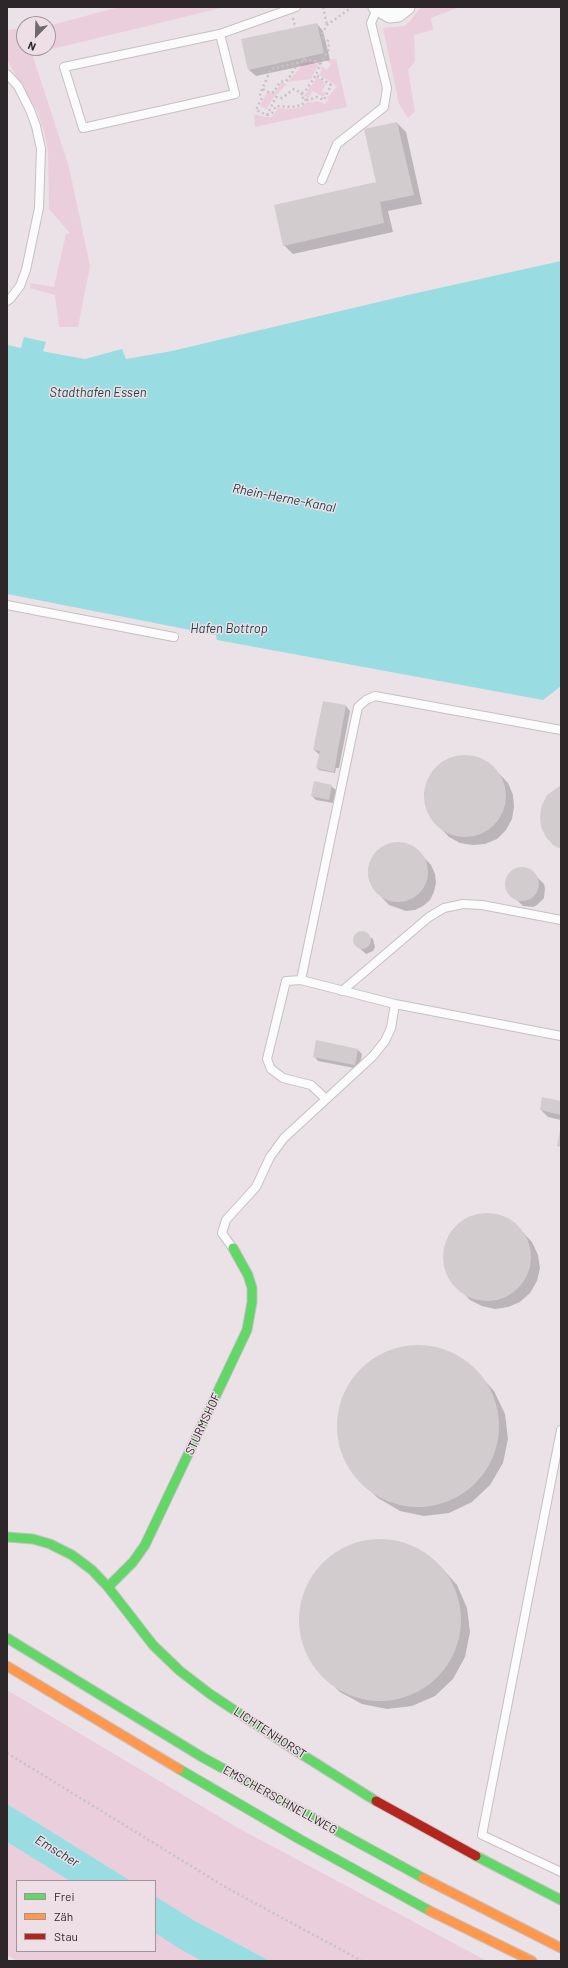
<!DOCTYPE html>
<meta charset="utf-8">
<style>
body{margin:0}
#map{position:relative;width:568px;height:1968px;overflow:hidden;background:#eae2e6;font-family:Barlow,sans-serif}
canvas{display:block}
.frame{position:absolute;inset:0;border:8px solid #2d272a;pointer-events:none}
.legend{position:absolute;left:16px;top:1880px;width:140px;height:72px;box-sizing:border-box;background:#eedfe6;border:1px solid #a1959b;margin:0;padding:5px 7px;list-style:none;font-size:12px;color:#2d272a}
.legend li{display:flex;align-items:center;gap:8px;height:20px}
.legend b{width:20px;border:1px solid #a1959b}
.north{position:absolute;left:16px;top:16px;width:40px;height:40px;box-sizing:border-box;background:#eedfe6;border:1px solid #a1959b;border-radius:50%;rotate:203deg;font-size:11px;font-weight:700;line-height:16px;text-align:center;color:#2d272a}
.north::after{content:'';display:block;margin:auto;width:14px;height:18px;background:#6f686c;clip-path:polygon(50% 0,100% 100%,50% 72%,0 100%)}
</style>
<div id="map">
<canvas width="568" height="1968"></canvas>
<div class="frame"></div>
<ul class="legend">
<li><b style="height:5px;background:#63d668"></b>Frei</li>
<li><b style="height:5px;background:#ff974d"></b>Zäh</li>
<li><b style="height:5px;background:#b3261e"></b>Stau</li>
</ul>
<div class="north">N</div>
</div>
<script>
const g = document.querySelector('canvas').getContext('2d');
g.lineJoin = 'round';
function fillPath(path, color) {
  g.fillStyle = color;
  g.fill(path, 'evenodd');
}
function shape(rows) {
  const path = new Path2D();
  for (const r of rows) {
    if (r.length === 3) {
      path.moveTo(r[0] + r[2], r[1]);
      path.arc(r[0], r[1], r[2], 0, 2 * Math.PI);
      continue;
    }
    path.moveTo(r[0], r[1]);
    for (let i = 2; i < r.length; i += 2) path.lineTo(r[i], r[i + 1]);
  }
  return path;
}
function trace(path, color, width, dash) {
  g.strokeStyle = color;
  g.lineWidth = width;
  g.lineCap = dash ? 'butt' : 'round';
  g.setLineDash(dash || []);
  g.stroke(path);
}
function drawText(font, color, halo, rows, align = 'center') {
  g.font = font + ' Barlow,sans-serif';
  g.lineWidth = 3;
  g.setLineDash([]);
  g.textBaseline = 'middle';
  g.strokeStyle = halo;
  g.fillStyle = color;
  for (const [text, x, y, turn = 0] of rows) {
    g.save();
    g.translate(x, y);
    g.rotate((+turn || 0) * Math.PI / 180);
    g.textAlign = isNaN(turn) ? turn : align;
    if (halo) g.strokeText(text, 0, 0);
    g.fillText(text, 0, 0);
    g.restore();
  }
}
fillPath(shape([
 [119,7,225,7,32,54,69,167,90,266,78,327,59,327,55,295,30,288,31,283,54,287,66,234,70,233,49,209,48,152,45,135,38,113,7,60,7,30,24,28,24,48,48,48,48,26],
 [421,7,457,7,457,8,431,18,433,30,414,35,415,62,408,70,415,111,408,118,399,104,383,28,405,26,410,21],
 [336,59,347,107,255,127,254,114,264,117,272,117,278,108,292,109,302,107,307,102,311,103,317,101,325,104,329,99,327,98,337,86,319,75,322,70,320,68,321,66,327,70,331,64,326,60],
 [312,61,318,65,311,79,287,82,302,66,300,64],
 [317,77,326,84,322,91,326,93,323,97,313,91,308,98,304,96],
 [281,82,287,84,273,98,267,109,260,106,267,92,270,93,277,91],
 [7,1690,240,1829,487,1961,270,1961,195,1921,155,1896,155,1881,131,1881,7,1804],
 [7,1842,70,1881,17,1881,17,1951,155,1951,155,1933,202,1961,18,1961,7,1955]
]), '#ebcedc');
fillPath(shape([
 [561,261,561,686,543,700,217,640,216,635,7,594,7,345,21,348,24,337,46,342,43,351,46,352,85,359,122,349,126,359,172,351,408,295],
 [7,1804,131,1881,70,1881,7,1842],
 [155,1896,195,1921,270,1961,202,1961,180,1949,155,1933]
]), '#99dce2');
fillPath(shape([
 [317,24,323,31,330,60,256,76,249,70],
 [397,123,406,132,422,204,388,211,393,232,293,254,284,245,377,183],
 [346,706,350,711,339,768,336,768,335,773,319,770,317,768,320,755,314,750],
 [466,756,478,758,490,764,508,783,513,795,514,807,512,819,506,830,497,839,485,844,473,845,460,843,449,837,431,818,426,807,424,794,427,782,433,771,442,762,454,757],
 [331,786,336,790,333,803,316,800,312,796],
 [399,843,416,849,431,865,435,874,436,883,434,892,430,900,423,906,415,910,406,911,389,905,373,888,369,880,368,871,370,862,375,854,381,848,390,844],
 [519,868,529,869,544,884,545,888,544,898,537,905,533,907,523,906,508,891,506,882,508,877,515,870],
 [363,932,373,939,375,947,373,951,366,954,355,944,354,939,358,933],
 [317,1041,358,1050,362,1054,359,1069,318,1061,314,1056],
 [561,1102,561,1120,548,1117,541,1110],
 [489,1214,502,1216,514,1223,532,1242,538,1255,540,1268,537,1281,530,1293,520,1302,508,1307,495,1309,482,1306,470,1300,451,1280,446,1268,444,1255,447,1242,453,1230,463,1221,475,1215],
 [421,1346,446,1351,468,1363,477,1372,494,1391,505,1414,508,1439,503,1463,490,1485,472,1502,449,1513,424,1516,400,1511,378,1498,368,1489,351,1470,340,1447,338,1422,342,1398,355,1376,373,1359,396,1349],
 [383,1540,408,1545,430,1557,440,1566,457,1585,467,1608,470,1632,465,1657,453,1679,435,1696,412,1706,387,1709,362,1704,340,1692,331,1683,314,1664,303,1641,300,1616,305,1592,317,1570,336,1553,359,1542]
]), '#0003');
fillPath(shape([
 [317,23,324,53,248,70,241,39],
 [397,122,414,195,380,202,384,223,283,246,274,205,376,182,364,129],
 [323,701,346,705,334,772,316,768,320,751,313,750],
 [465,796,41],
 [314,781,332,785,329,800,311,796],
 [561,785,561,849,553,845,546,837,541,827,540,816,542,805,547,795],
 [398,872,30],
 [522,884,17],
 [362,940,9],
 [316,1040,358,1049,355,1065,313,1057],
 [542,1097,561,1101,561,1115,540,1110],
 [560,1130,561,1130,561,1147,557,1146],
 [487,1257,44],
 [418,1426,81],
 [380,1620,81]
]), '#d2cccf');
const lane = shape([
 [220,34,235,94,83,128,64,67,220,34,296,7],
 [7,74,18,86,30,110,36,126,41,149,39,208,26,270,20,286,10,299,7,301],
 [322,180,337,144,384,107,387,88,371,23,377,9],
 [7,605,174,637],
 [561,730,375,696,366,700,358,707,301,980,395,1004,561,1036],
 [301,980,286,981,267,1059,271,1069,283,1078,311,1085,326,1099],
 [342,991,429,917,444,908,463,904,482,905,561,920],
 [232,1247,222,1233,226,1220,256,1187,270,1157,284,1138,373,1056,385,1041,391,1028,395,1004],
 [561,1430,482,1835,561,1872]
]);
const street = shape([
 [376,7,390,15,398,14,407,7]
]);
const fast = shape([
 [7,1537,33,1539,50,1544,72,1555,92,1570,108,1587,153,1645,180,1671,210,1694,290,1747,376,1801],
 [108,1587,133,1562,145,1545,247,1330,252,1302,252,1288,248,1275,233,1248],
 [7,1638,202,1757,423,1878],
 [179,1769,301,1840,430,1911],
 [476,1856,561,1900]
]);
const slow = shape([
 [7,1666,179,1769],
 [423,1878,561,1948],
 [430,1911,532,1961]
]);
const jam = shape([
 [376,1801,476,1856]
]);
trace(lane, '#c6c0c3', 10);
trace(street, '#c6c0c3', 17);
trace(fast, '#c6c0c3', 11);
trace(slow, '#c6c0c3', 11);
trace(jam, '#c6c0c3', 11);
trace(shape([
 [323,7,327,25],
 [293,18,295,27],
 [304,58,305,61,271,69,260,94,262,98,256,110,267,115,276,97,282,98,294,89,302,93,306,90,316,75,320,64,313,60,305,61],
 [320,64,329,49,328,41,323,37,322,34,327,25,352,7],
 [263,89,270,93,274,92,280,82,286,81,291,75,298,62],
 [302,93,301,97,308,100,317,97,324,100,331,85,316,75],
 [267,115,272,113,276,106,292,107,302,105,306,99],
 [7,1753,227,1888,362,1961]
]), '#c6c3c4', 2.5, [2, 3]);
trace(lane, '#fcfbfb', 8);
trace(street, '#fcfbfb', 15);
trace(fast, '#63d668', 9);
trace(slow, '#ff974d', 9);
trace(jam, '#b3261e', 9);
drawText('12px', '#2d272a', '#eedfe6', [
 ["STURMSHOF",203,1424,-65],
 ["LICHTENHORST",270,1733,33],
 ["EMSCHERSCHNELLWEG",280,1800,29]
]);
drawText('italic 13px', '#18464a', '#eedfe6', [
 ["Stadthafen Essen",98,393],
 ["Rhein-Herne-Kanal",284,498,11],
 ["Hafen Bottrop",229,629],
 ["Emscher",57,1851,31]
]);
</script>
